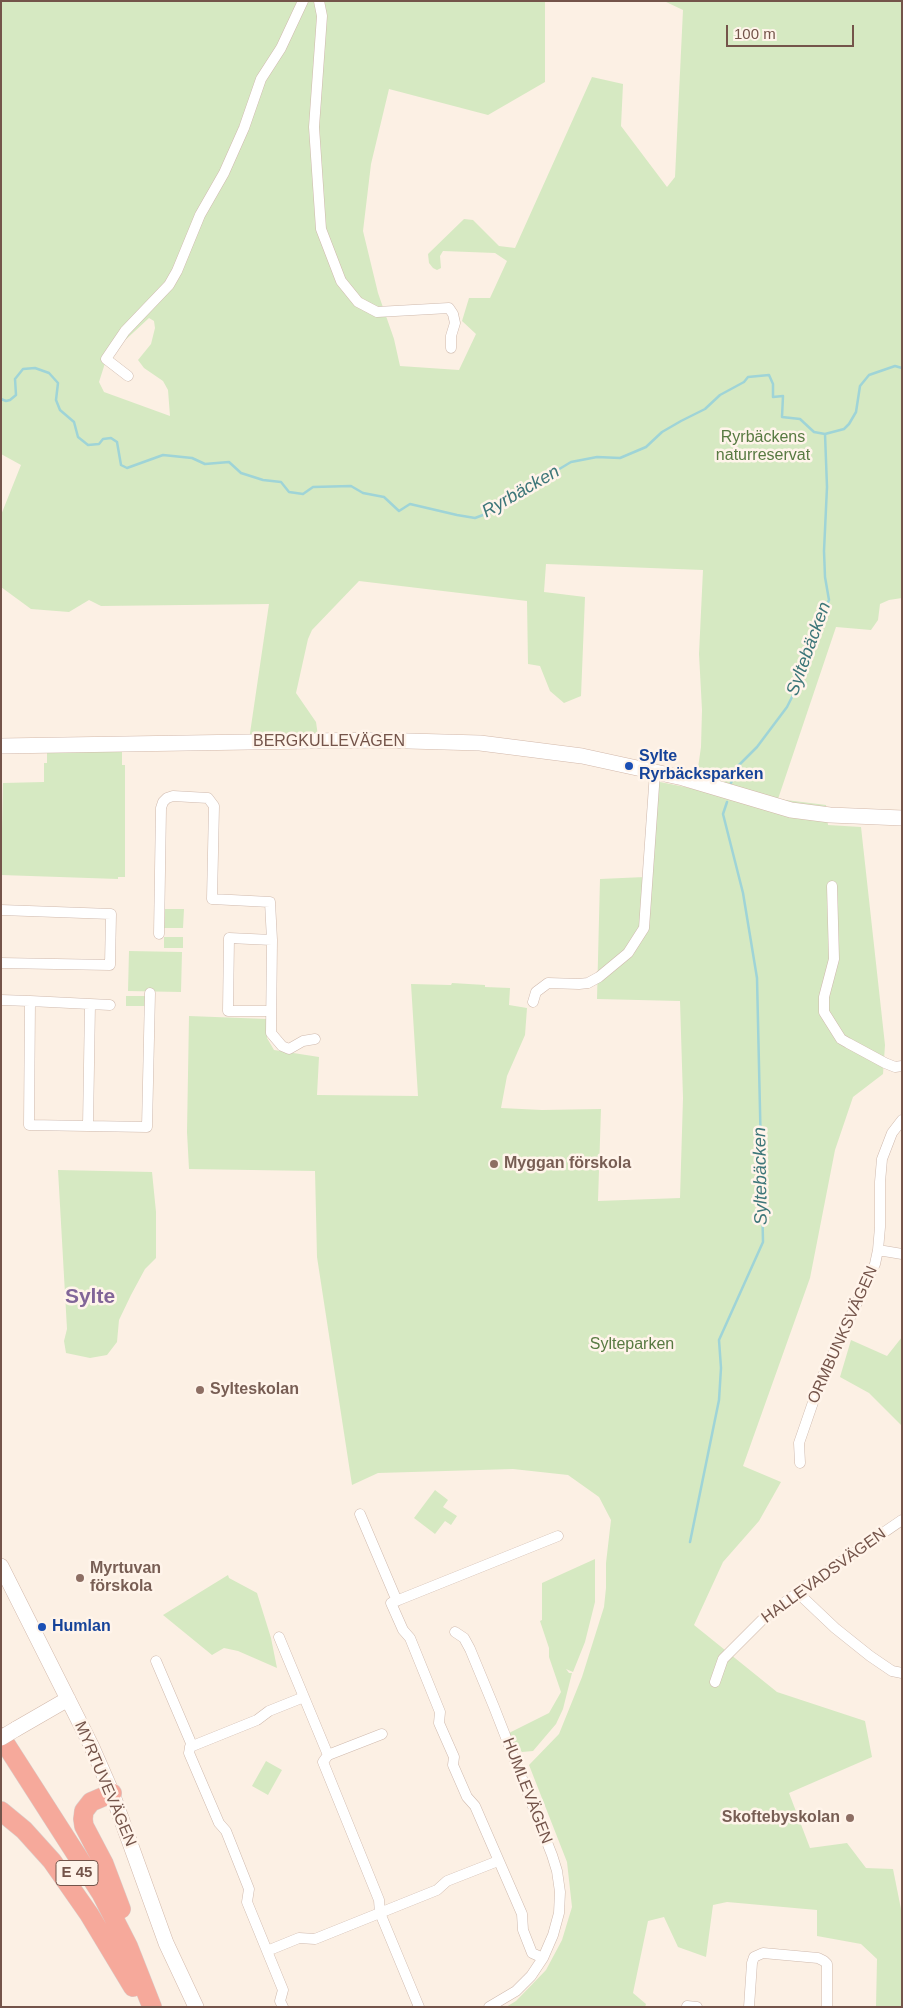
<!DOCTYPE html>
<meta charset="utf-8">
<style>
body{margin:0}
#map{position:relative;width:903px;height:2008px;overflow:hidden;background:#fcf0e4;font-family:Arial,sans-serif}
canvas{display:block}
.frame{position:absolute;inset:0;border:2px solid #74544a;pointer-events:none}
.scale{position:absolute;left:726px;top:25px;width:128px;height:22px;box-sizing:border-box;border:2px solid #74544a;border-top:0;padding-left:6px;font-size:15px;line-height:18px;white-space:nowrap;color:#74544a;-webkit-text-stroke:4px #fff4ea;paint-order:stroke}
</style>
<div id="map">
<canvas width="903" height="2008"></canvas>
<div class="frame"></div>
<div class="scale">100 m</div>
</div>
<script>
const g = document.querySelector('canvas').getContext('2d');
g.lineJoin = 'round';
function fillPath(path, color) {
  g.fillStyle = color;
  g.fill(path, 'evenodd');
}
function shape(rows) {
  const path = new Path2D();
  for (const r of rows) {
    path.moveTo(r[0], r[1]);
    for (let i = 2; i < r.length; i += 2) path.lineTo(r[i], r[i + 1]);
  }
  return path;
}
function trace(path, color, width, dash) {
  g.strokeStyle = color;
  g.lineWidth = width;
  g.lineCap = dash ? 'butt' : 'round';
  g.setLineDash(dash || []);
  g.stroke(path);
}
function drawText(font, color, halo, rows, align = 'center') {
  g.font = font + ' Arial,sans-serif';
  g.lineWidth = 5;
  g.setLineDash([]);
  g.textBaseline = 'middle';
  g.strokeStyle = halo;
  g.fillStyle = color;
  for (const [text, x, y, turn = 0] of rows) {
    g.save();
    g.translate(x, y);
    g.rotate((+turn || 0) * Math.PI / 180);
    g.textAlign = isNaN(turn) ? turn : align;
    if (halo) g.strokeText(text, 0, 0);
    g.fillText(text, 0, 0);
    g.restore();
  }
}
fillPath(shape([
 [1,1,545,1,545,82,488,115,389,89,371,164,363,231,378,293,394,339,400,366,459,370,476,334,462,321,469,298,490,298,507,261,495,253,443,251,440,256,441,268,437,270,433,268,429,263,428,254,464,219,473,220,499,246,515,248,592,77,623,84,621,126,667,187,675,177,683,10,664,1,902,1,902,598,889,600,880,604,878,620,871,630,836,627,778,799,826,805,828,825,861,827,885,1045,883,1074,853,1097,835,1150,810,1278,743,1466,781,1482,759,1521,723,1562,694,1625,777,1692,865,1721,872,1757,789,1793,810,1848,847,1843,866,1868,893,1869,902,1914,902,2007,876,2007,877,1959,861,1944,817,1936,817,1910,727,1902,713,1905,706,1957,678,1947,664,1917,648,1921,633,1993,646,2004,645,2007,506,2007,516,2001,546,1970,562,1940,572,1907,567,1862,529,1765,559,1734,582,1677,604,1607,606,1588,606,1563,611,1520,599,1497,568,1475,513,1469,378,1473,352,1485,317,1257,315,1171,189,1169,187,1132,189,1016,267,1019,267,1038,274,1050,319,1057,317,1095,418,1096,411,984,451,985,452,983,485,985,485,987,510,988,509,1005,527,1008,525,1035,507,1076,501,1108,542,1110,601,1109,598,1201,680,1198,683,1098,680,1001,597,999,600,879,645,877,650,780,695,789,701,747,702,710,699,654,703,570,546,564,544,592,585,597,581,696,564,703,550,691,540,666,528,664,527,601,359,581,312,630,308,639,296,693,316,722,318,736,249,740,269,604,101,606,89,600,69,612,31,609,1,587,1,515,21,465,1,454],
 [149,318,154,321,155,328,151,344,138,360,144,368,163,381,168,390,170,416,104,392,99,382,107,357],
 [122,749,122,765,125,765,125,877,118,877,118,879,1,875,3,783,44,782,44,763,47,763,47,752],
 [165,909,184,909,183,928,164,928],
 [164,937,183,937,183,948,164,948],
 [129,951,182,952,181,992,128,991],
 [126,996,146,996,145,1006,126,1006],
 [58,1170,152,1172,156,1212,156,1258,145,1269,131,1295,119,1320,117,1342,107,1355,90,1358,66,1353,64,1341,67,1329],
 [902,1337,902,1426,869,1393,840,1377,851,1340,887,1356],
 [435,1490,448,1500,443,1507,457,1516,451,1525,445,1521,435,1534,414,1518],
 [595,1559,595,1602,585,1642,573,1672,566,1669,569,1673,572,1673,563,1709,556,1724,533,1751,522,1752,512,1741,509,1733,549,1713,561,1692,549,1657,549,1648,540,1621,542,1620,542,1583],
 [228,1575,229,1578,257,1593,271,1638,277,1668,238,1651,224,1648,212,1655,163,1615],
 [266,1761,282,1770,268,1795,252,1786]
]), '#d6e9c2');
trace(shape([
 [1,399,6,401,10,400,16,395,15,379,23,369,35,368,49,373,58,383,56,400,60,410,74,422,78,437,88,445,99,444,103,439,111,438,117,442,121,465,127,468,163,455,192,458,205,464,229,462,241,473,263,480,281,482,289,492,303,494,313,487,351,486,363,493,384,497,399,511,410,504,457,515,475,518,491,512,512,500,536,483,571,462,597,457,620,458,646,447,662,432,681,421,705,409,720,395,744,382,748,377,769,375,773,384,773,397,783,396,782,417,800,419,814,432,825,434,844,429,849,424,856,412,860,386,869,375,895,366,902,368],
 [731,783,736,768,757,747,787,707,795,691,805,652,829,600,825,577,824,551,827,487,825,434],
 [690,1542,719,1400,721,1368,719,1340,763,1242,757,978,743,893,723,814,727,802]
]), '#9fd4d7', 2.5);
const street = shape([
 [319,1,322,16,314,127,321,229,341,281,358,302,377,312,449,308,453,314,455,323,451,336,451,348],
 [128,376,106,359,125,331,169,285,177,271,200,215,224,173,244,128,261,79,281,48,303,1],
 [832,886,834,959,824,997,824,1012,841,1039,848,1043,885,1063,895,1067,902,1066],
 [1,910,111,914,110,965,1,963],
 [159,934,161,808,163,802,167,798,173,796,208,798,214,806,212,899,270,902,272,940,271,1033,282,1046,289,1049,303,1041,315,1039],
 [1,1000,30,1001,29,1125,147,1127,150,993],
 [30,1001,110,1005],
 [533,1002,536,992,548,983,579,984,588,983,599,977,628,953,644,928,655,772],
 [270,1011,228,1011,229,938,272,940],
 [88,1126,90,1004],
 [878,1250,902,1254],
 [800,1463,799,1443,820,1382,875,1264,878,1250,880,1227,880,1182,882,1159,892,1133,902,1120],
 [360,1514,397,1601],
 [797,1592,835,1628,870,1656,892,1671,902,1673],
 [455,1632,464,1638,470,1649,494,1707,552,1855,557,1871,560,1892,559,1913,553,1935,543,1958,531,1976,516,1991,489,2007],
 [279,1637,328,1755,323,1762,379,1900,380,1913,419,2007],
 [156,1661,191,1743,189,1753,219,1823,226,1831,249,1889,247,1902,283,1990,280,2001,283,2007],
 [715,1682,723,1659,762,1620,807,1585,902,1520],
 [190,1747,257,1720,269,1711,304,1697],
 [328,1755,382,1734],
 [267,1951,299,1938,315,1939,437,1890,447,1881,498,1861],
 [543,1958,532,1953,523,1930,522,1914,475,1806,467,1797,453,1765,454,1757,439,1723,440,1712,410,1638,403,1630,391,1603,558,1536],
 [687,2006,697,2007],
 [749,2007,752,1963,754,1957,763,1953,818,1958,824,1961,827,1964,827,2007]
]);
const secondary = shape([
 [1,746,373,740,480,743,582,756,683,778,791,810,830,815,902,818],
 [1,1566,91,1745,112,1793,166,1943,196,2007],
 [16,1729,68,1699]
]);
const highway = shape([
 [1,1737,101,1893,128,1946,152,2007],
 [112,1793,91,1802,84,1811,83,1819,84,1826,104,1864,121,1909],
 [1,1811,24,1830,52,1861,89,1914,133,1987]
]);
trace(street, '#cfb9ad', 11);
trace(secondary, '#d2b8aa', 16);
trace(highway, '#d8cfcc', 20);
trace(street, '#fff', 10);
trace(secondary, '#fff', 15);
trace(highway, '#f6a99b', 19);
const secondaryBridge = shape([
 [1,1738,16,1729]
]);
trace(secondaryBridge, '#d2b8aa', 16, []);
trace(secondaryBridge, '#fff', 15);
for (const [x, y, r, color] of [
 [629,766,5,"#1a4fb4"],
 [494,1164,5,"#8d6e63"],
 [200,1390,5,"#8d6e63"],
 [80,1578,5,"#8d6e63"],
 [42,1627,5,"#1a4fb4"],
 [850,1818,5,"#8d6e63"]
]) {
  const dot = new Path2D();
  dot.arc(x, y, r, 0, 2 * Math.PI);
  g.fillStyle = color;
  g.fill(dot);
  trace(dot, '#fff4ea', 2);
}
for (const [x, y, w] of [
 [77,1873,42]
]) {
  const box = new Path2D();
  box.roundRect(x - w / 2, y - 12.5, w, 25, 4);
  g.fillStyle = '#fff4ea';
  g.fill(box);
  trace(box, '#74544a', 1);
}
drawText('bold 15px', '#74544a', null, [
 ["E 45",77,1873]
]);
drawText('16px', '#587a42', '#fff4ea', [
 ["Ryrbäckens",763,438],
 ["naturreservat",763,456],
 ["Sylteparken",632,1345]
]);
drawText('16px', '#74544a', '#fff4ea', [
 ["BERGKULLEVÄGEN",329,742],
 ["ORMBUNKSVÄGEN",843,1335,-66],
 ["HALLEVADSVÄGEN",824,1576,-36],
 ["MYRTUVEVÄGEN",105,1784,67],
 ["HUMLEVÄGEN",527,1791,69]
]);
drawText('bold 16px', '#164399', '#fff4ea', [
 ["Sylte",639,757],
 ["Ryrbäcksparken",639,775],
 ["Humlan",52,1627]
], 'left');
drawText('bold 16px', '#785e54', '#fff4ea', [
 ["Myggan förskola",504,1164],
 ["Sylteskolan",210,1390],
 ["Myrtuvan",90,1569],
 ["förskola",90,1587],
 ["Skoftebyskolan",840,1818,"right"]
], 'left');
drawText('italic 18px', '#3d7679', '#fff4ea', [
 ["Ryrbäcken",521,492,-30],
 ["Syltebäcken",809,649,-70],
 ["Syltebäcken",761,1176,-91]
]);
drawText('bold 21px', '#816598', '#fff4ea', [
 ["Sylte",90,1297]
]);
</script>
